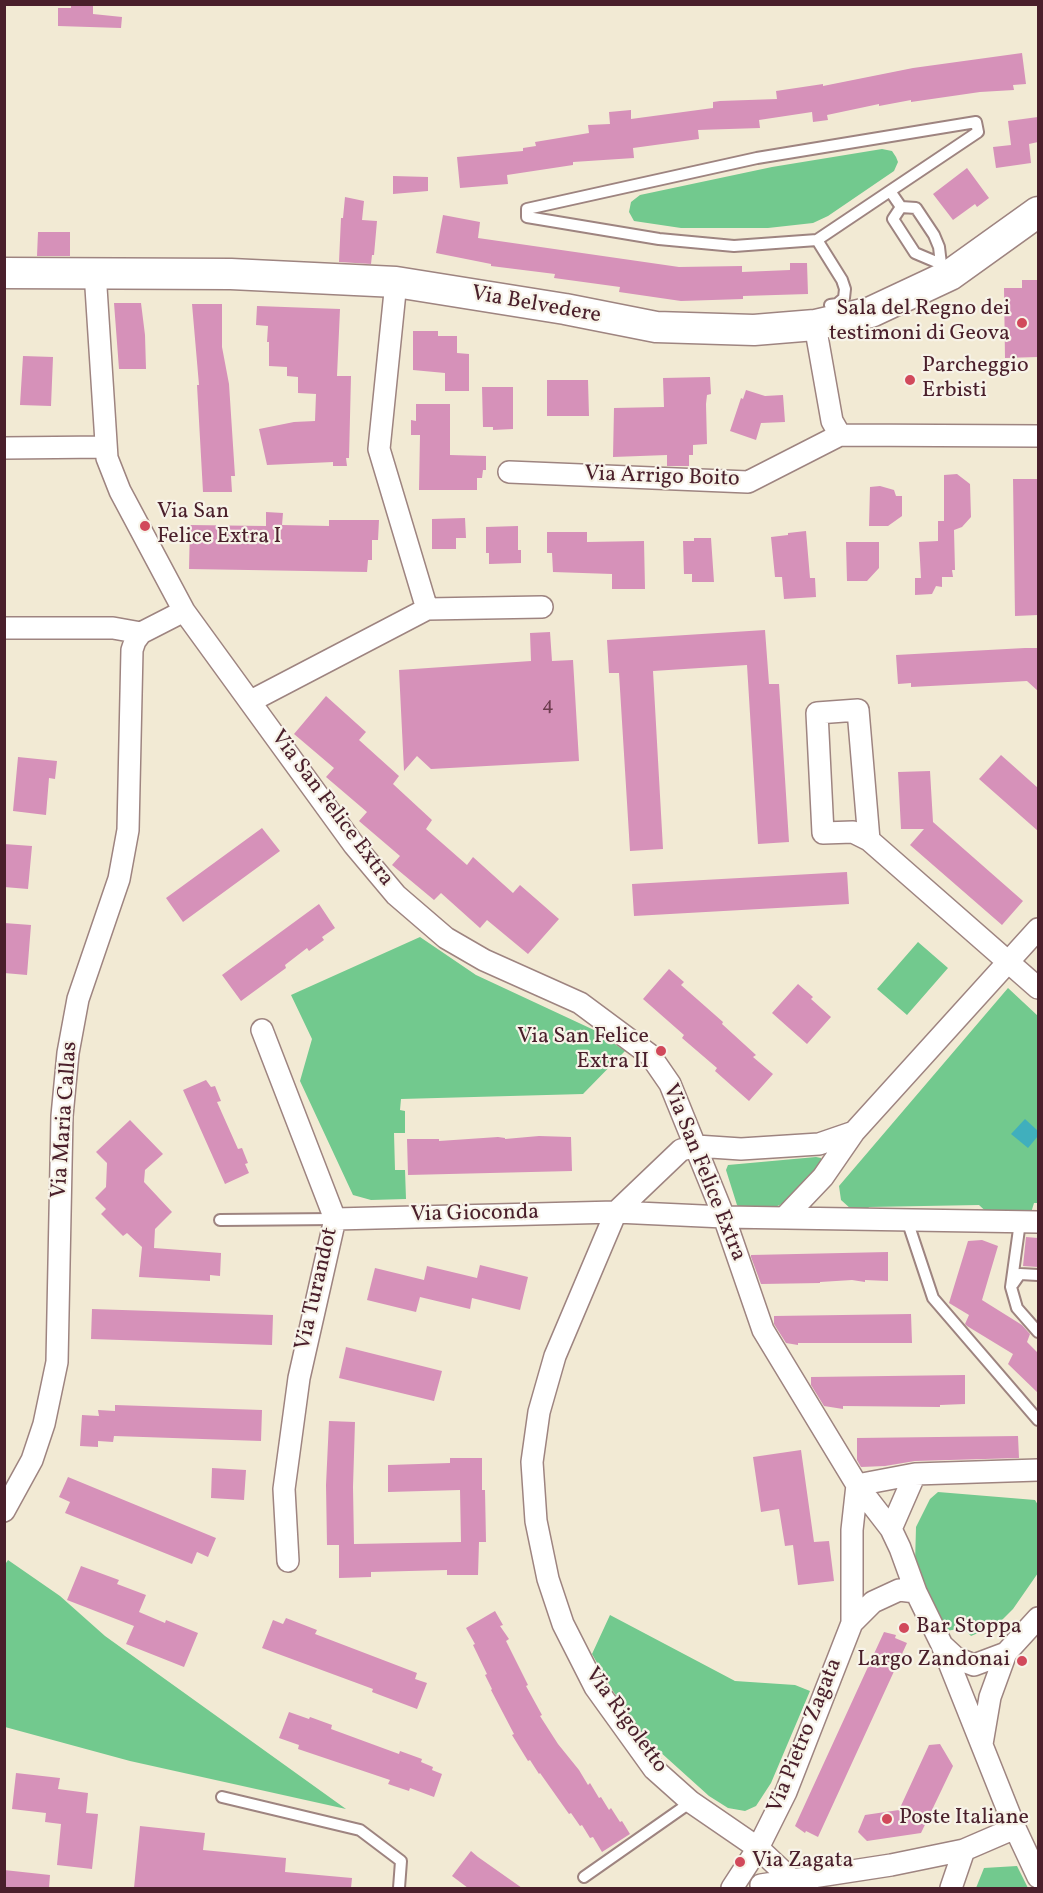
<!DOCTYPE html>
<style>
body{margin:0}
#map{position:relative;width:1043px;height:1893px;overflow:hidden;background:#f2ead4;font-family:Vollkorn,serif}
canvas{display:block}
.frame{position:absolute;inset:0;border:6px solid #4a1f2b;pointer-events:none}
</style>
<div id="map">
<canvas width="1043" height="1893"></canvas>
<div class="frame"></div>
</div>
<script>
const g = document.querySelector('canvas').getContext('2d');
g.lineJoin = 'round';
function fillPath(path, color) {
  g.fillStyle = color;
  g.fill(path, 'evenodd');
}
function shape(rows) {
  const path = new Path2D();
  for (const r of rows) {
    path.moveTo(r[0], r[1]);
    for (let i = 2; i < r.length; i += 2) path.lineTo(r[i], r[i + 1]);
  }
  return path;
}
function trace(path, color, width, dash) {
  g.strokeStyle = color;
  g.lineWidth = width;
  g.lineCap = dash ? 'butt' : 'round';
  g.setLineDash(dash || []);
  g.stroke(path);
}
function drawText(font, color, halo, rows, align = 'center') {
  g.font = font + ' Vollkorn,serif';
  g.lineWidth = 4.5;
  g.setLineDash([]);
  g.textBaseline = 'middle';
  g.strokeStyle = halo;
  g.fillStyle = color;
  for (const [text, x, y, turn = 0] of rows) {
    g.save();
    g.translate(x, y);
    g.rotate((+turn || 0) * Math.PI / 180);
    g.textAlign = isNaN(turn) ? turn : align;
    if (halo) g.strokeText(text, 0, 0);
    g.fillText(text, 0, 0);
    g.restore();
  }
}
fillPath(shape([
 [882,149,892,151,896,157,898,162,894,171,828,216,813,223,768,228,681,228,634,221,629,212,631,202,640,195,772,167],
 [420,937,476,975,594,1030,625,1051,583,1094,401,1099,400,1110,405,1111,405,1133,394,1133,395,1170,405,1170,406,1199,371,1200,353,1195,300,1081,312,1039,291,995],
 [918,942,948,968,907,1015,877,989],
 [1008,988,1038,1016,1038,1203,1034,1203,1030,1216,993,1218,979,1205,869,1207,865,1213,851,1209,841,1200,839,1186],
 [816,1157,821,1158,822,1164,784,1203,773,1208,740,1208,737,1205,726,1170,728,1165],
 [938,1492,1035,1500,1038,1505,1038,1573,1013,1609,997,1625,971,1636,963,1628,941,1632,915,1564,916,1527,930,1499],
 [8,1560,60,1596,105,1636,346,1809,130,1761,5,1727,4,1566],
 [610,1615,735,1681,795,1685,810,1691,771,1783,756,1806,745,1811,728,1808,709,1796,648,1741,613,1691,592,1654],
 [1017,1866,1028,1888,976,1888,984,1868]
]), '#72c98e');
fillPath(shape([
 [1025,1119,1038,1131,1038,1136,1028,1148,1011,1134]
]), '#40afbd');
fillPath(shape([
 [71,4,93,4,93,14,122,17,121,28,58,26,58,8,71,8],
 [1022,53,1026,84,1013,85,1014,90,980,92,911,102,911,100,879,106,879,104,827,115,828,120,813,122,812,112,759,120,760,128,698,130,699,139,633,148,634,158,573,162,573,165,507,175,508,184,460,188,457,157,523,151,523,148,536,146,535,142,589,133,588,125,610,124,609,112,631,110,631,119,713,108,713,102,720,101,777,99,776,91,823,84,823,86,913,68],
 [1038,117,1038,142,1029,144,1031,163,996,168,993,147,1011,145,1008,121],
 [967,168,989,198,977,207,975,204,953,220,933,194],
 [393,176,428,177,428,191,393,194],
 [345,197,364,201,362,220,377,221,374,255,372,255,371,264,339,262,341,218,343,218],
 [443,215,480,222,478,238,679,267,742,266,742,272,790,270,790,263,807,263,808,294,743,296,743,299,681,301,619,292,620,287,554,278,555,274,491,266,491,264,436,253],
 [38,232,70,232,70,256,37,256],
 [1022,280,1038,280,1038,357,1005,358,1004,288,1022,288],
 [114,303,141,303,145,335,146,369,119,369],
 [192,304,222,304,222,347,229,384,235,476,231,476,232,492,203,492,197,385,199,385],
 [257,306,340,309,337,376,351,376,349,458,346,458,347,466,333,466,333,462,267,465,259,429,294,422,315,421,316,394,298,393,298,377,287,376,287,367,269,366,269,342,267,342,268,326,256,325],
 [413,331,438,331,438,336,457,336,457,353,469,354,469,391,445,391,445,373,413,370],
 [23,356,53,357,51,406,20,405],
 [710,377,711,394,707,395,706,404,707,444,693,445,693,455,689,455,689,466,667,466,667,455,613,457,614,408,664,407,663,378],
 [547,380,588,380,589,416,547,416],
 [482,387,513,387,513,429,493,430,493,427,483,427],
 [746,390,765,396,783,395,785,422,761,423,756,440,730,431,741,398,743,399],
 [416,404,450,404,450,455,486,456,486,470,483,470,482,478,477,478,477,490,419,490,420,435,411,435,411,420,416,421],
 [957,474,970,484,971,517,962,527,954,530,955,570,952,570,953,577,942,577,942,587,936,586,932,594,915,595,915,578,921,578,919,542,938,541,938,521,944,521,944,475],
 [1013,479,1038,479,1038,615,1015,616],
 [880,486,894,490,896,496,902,496,902,516,888,526,869,526,870,487],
 [266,512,283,513,282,525,329,526,329,520,379,520,378,540,372,540,372,560,368,560,367,572,189,569,190,525,266,526],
 [465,518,466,538,456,538,456,549,432,549,432,519],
 [518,526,518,550,521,550,521,563,489,564,489,553,486,553,486,527],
 [806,531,810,578,815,578,816,597,784,599,782,577,775,577,771,537,788,535,788,533],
 [547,532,587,532,587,542,644,541,645,589,612,589,612,574,553,572,552,553,547,553],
 [694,538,711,538,714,582,692,582,692,574,684,574,683,541,694,541],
 [846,542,879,542,879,568,867,581,847,581],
 [765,630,769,684,779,684,789,842,758,844,747,665,653,671,663,849,630,851,619,673,609,673,607,640],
 [550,632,552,661,573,660,579,761,431,769,417,756,404,771,399,670,531,661,530,633],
 [1025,648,1038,648,1038,691,1027,681,911,687,911,683,898,684,896,655],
 [326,696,366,732,359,740,399,776,393,784,432,820,426,829,467,865,473,857,513,893,520,885,559,919,528,954,487,920,480,928,441,893,434,900,392,865,400,856,359,821,367,812,326,777,334,768,294,734],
 [1001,755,1038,788,1038,831,979,779],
 [18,757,57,761,55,779,49,778,46,815,13,811],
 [930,771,933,822,1023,901,1002,925,910,845,924,829,901,829,898,772],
 [262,828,280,851,183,922,166,898],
 [4,844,32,846,28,889,4,887],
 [847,872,849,904,634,916,632,884],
 [319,904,335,928,322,937,324,940,309,951,307,948,285,965,286,968,241,1001,222,975],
 [4,923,31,925,27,975,4,973],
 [669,969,684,982,681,985,723,1022,722,1024,756,1055,753,1057,773,1074,749,1101,715,1071,717,1068,682,1038,684,1035,643,999],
 [798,984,813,997,811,999,831,1017,807,1044,772,1013],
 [206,1080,211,1087,215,1086,221,1101,217,1102,238,1149,242,1148,248,1163,245,1164,249,1173,225,1184,183,1090],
 [130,1120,163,1154,145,1170,144,1182,172,1212,155,1229,154,1248,221,1253,220,1276,210,1275,210,1281,139,1277,142,1247,127,1233,123,1236,101,1214,106,1209,95,1198,106,1187,107,1163,96,1152],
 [539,1136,571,1137,572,1171,408,1175,407,1139,439,1139,439,1141,498,1137,505,1138,505,1139],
 [1026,1237,1038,1238,1038,1267,1023,1266],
 [982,1240,998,1246,982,1300,1022,1325,1030,1334,1027,1342,1038,1353,1038,1393,1008,1364,1013,1354,967,1326,965,1324,969,1315,949,1303,968,1241],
 [888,1252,888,1281,865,1280,865,1282,852,1280,820,1282,820,1283,761,1284,751,1257,751,1255],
 [480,1265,528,1277,520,1310,472,1298,470,1309,420,1297,416,1312,367,1300,375,1268,424,1280,427,1266,477,1278],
 [92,1309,273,1315,272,1345,91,1339],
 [911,1314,912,1343,798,1343,798,1345,786,1343,774,1324,774,1316],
 [346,1347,442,1371,434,1401,339,1378],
 [965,1375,965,1404,940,1405,940,1407,843,1406,843,1409,824,1406,811,1385,811,1377],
 [115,1405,262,1410,261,1441,114,1436,113,1442,98,1441,98,1447,80,1446,82,1415,99,1416,98,1410,115,1411],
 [329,1421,355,1422,353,1487,354,1544,461,1542,460,1490,388,1492,388,1465,450,1463,450,1458,482,1458,482,1490,485,1490,486,1542,479,1542,478,1575,447,1575,447,1570,371,1572,371,1577,339,1578,339,1545,327,1545,326,1485],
 [1018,1436,1019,1458,915,1461,885,1466,861,1467,857,1460,857,1438],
 [801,1450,814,1542,829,1541,834,1581,798,1585,793,1545,785,1546,779,1509,761,1512,753,1457],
 [212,1468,246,1470,244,1500,211,1498],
 [68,1477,216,1538,208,1557,197,1552,192,1564,65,1513,70,1502,59,1497],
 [81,1566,119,1580,117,1584,146,1595,139,1612,165,1623,166,1620,198,1633,184,1667,126,1644,134,1626,67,1600],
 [495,1611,503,1625,500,1626,509,1639,506,1641,528,1685,526,1686,542,1715,540,1716,558,1744,579,1770,588,1785,590,1783,599,1798,601,1797,609,1810,611,1808,620,1822,622,1821,630,1834,602,1852,593,1837,590,1838,582,1825,580,1826,571,1813,569,1814,540,1773,539,1774,530,1760,528,1761,512,1735,514,1734,491,1690,492,1689,485,1675,487,1674,473,1645,475,1644,466,1628],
 [286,1618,317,1630,315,1634,417,1673,415,1679,427,1683,417,1709,372,1692,373,1689,262,1648,273,1620,283,1624],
 [884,1632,896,1635,895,1638,907,1643,818,1837,806,1831,805,1833,795,1826],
 [289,1712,309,1719,310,1717,332,1725,331,1729,399,1754,400,1751,422,1759,421,1762,433,1767,432,1770,442,1774,434,1797,410,1788,409,1791,388,1784,390,1780,298,1749,299,1745,279,1738],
 [940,1744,953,1766,921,1833,867,1841,858,1832,865,1815,899,1810,929,1745],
 [16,1773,60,1778,58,1789,88,1793,86,1813,98,1814,92,1869,57,1865,61,1824,45,1822,46,1813,12,1809],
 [140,1826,205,1833,203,1850,286,1858,285,1872,352,1878,351,1888,134,1888],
 [471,1851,478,1857,522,1888,468,1888,452,1876],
 [4,1870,50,1875,49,1888,4,1888]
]), '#d691b9');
const lane = shape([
 [890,191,817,240,734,246,659,239,527,217,527,209,757,158,976,122,978,132,890,191,901,207,893,219,915,253,941,264,949,274],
 [901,207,916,208,934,235,939,247,941,264],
 [817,240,842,280,845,289,844,298,837,304,830,305],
 [220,1220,335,1219],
 [907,1220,933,1298,1038,1420],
 [1020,1222,1011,1287,1017,1308,1038,1332],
 [1013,1284,1020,1274,1038,1275],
 [222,1797,360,1830,401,1861,399,1888],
 [584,1877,691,1802]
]);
const street = shape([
 [95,272,107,458,120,491,184,611,354,845,396,895,446,938,484,960,580,1003,650,1055,670,1084,724,1217,763,1330,857,1485,891,1529,900,1548,916,1592,942,1645,1015,1828,1038,1877],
 [815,325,832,421,840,435,1038,436],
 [4,448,106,447],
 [509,472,748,482,840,435],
 [427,609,542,607],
 [4,628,113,628,141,633],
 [251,701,427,609,379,449,396,282],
 [869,840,853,832,823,833,817,713,858,710,869,840,1038,988],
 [262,1030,335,1219,299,1378,284,1489,288,1561],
 [784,1218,823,1177,854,1132,1038,929],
 [335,1219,616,1212,724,1217,1038,1222],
 [857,1485,915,1474,1038,1470],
 [4,1511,32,1460,44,1424,57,1362,62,1116,68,1053,78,999,119,879,128,830,132,650,135,641,141,633,184,611],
 [891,1529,915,1474],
 [852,1623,873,1602,899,1590,916,1592],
 [943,1646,956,1658,974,1665,1006,1653],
 [982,1744,990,1697,1006,1653,1038,1618],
 [792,1880,758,1848,691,1802,654,1769,595,1687,563,1624,548,1579,536,1521,532,1462,539,1412,555,1356,616,1212,681,1150,696,1146,741,1149,819,1144,854,1132],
 [761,1885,891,1865,964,1850,1015,1828],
 [732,1888,758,1848,786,1792,852,1623,852,1530,857,1485],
 [951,1888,964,1850]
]);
const secondary = shape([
 [4,273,231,274,396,282,565,309,656,327,754,330,815,325,871,312,950,275,1038,212]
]);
trace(lane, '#9e8480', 14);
trace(street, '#9e8480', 24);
trace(secondary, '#9e8480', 33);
trace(lane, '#fff', 10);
trace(street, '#fff', 21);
trace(secondary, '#fff', 30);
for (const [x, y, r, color] of [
 [1022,323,6,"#d1495b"],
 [910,380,6,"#d1495b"],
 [145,526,6,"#d1495b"],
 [661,1051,6,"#d1495b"],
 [904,1628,6,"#d1495b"],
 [1022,1661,6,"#d1495b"],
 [887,1819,6,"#d1495b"],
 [740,1862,6,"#d1495b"]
]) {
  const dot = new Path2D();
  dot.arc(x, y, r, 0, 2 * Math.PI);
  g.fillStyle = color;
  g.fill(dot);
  trace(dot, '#f7f3e8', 2);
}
drawText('20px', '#6d3c4e', null, [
 ["4",548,706]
]);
drawText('22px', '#4a1f2b', '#f7f3e8', [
 ["Via Belvedere",536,306,10],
 ["Via Arrigo Boito",662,478,2],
 ["Via San Felice Extra",331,809,53],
 ["Via Maria Callas",66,1120,-86],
 ["Via San Felice Extra",703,1173,68],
 ["Via Gioconda",475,1215,-1],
 ["Via Turandot",318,1289,-77],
 ["Via Rigoletto",625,1721,54],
 ["Via Pietro Zagata",806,1736,-68]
]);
drawText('22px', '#4a1f2b', '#f7f3e8', [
 ["Sala del Regno dei",1010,310,"right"],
 ["testimoni di Geova",1010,335,"right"],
 ["Parcheggio",922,367],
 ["Erbisti",922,392],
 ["Via San",157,513],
 ["Felice Extra I",157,538],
 ["Via San Felice",649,1038,"right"],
 ["Extra II",649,1063,"right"],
 ["Bar Stoppa",916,1628],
 ["Largo Zandonai",1010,1661,"right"],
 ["Poste Italiane",899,1819],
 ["Via Zagata",752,1862]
], 'left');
</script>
